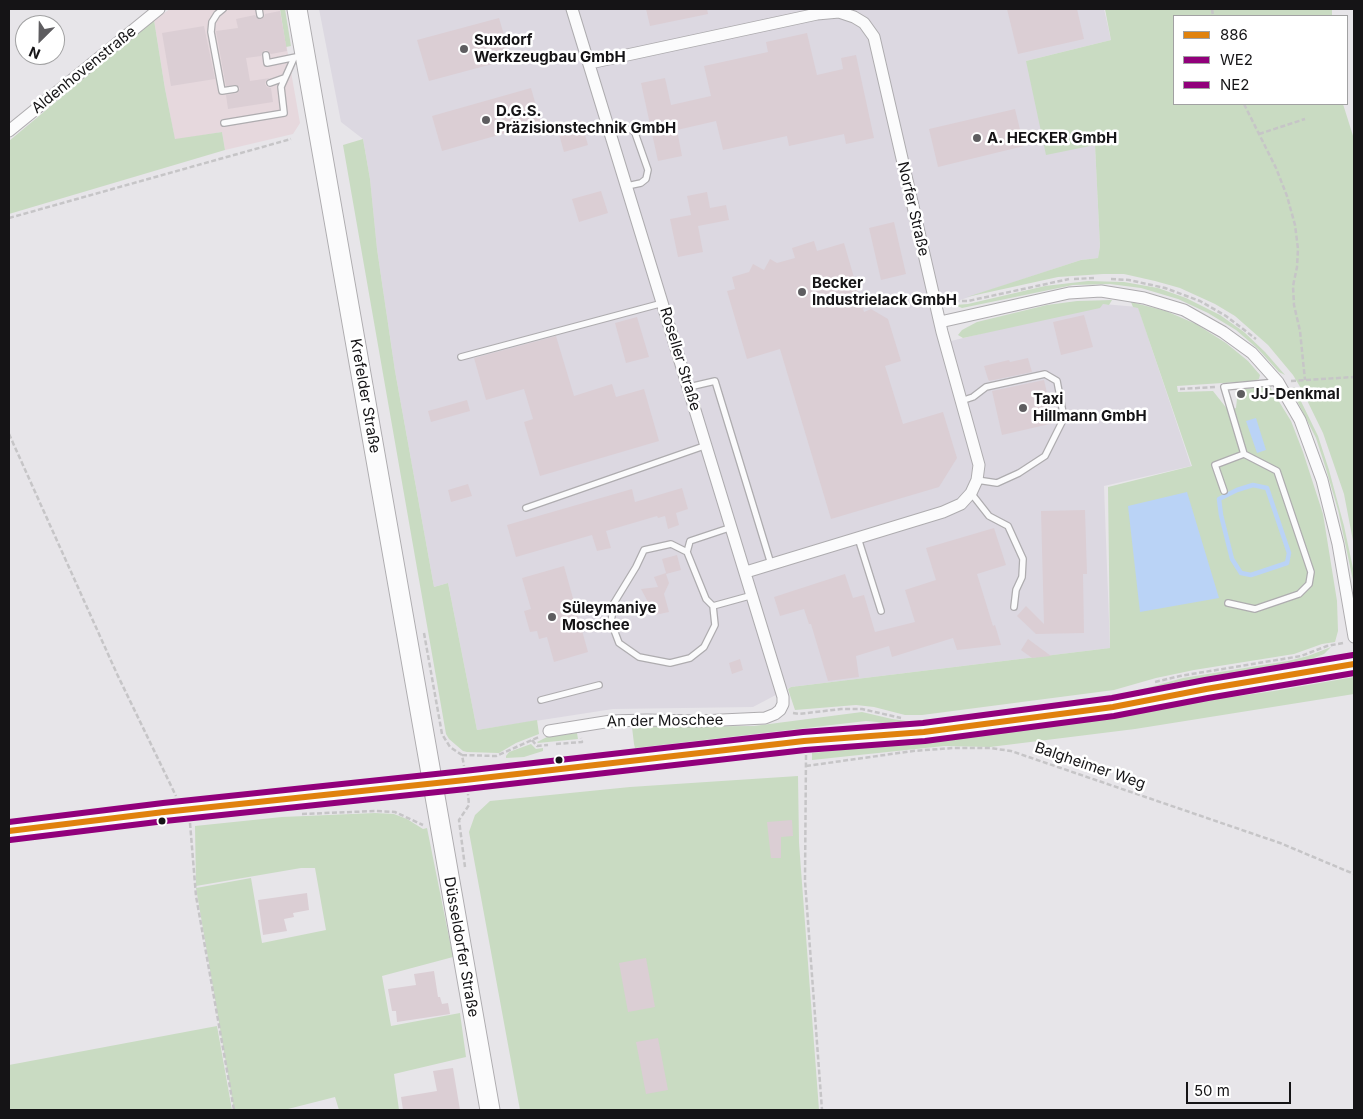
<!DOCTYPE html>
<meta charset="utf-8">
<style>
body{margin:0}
#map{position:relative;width:1363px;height:1119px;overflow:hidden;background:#e7e5e9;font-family:Inter,sans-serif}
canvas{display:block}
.frame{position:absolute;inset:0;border:10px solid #151416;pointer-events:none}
.legend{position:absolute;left:1173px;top:15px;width:175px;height:90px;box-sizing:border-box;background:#fff;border:1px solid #a1a1a2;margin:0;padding:6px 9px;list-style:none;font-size:15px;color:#151416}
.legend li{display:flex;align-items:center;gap:10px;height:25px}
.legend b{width:25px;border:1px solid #a1a1a2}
.north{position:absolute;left:15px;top:15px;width:50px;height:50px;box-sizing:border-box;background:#fff;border:1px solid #a1a1a2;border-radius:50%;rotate:203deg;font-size:14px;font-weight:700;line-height:20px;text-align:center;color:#151416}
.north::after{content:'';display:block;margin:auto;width:18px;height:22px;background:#5e5d60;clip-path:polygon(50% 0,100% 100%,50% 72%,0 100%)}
.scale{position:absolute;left:1186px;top:1082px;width:105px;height:22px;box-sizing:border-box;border:2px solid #151416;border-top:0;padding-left:6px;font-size:15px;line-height:18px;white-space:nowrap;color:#151416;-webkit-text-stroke:4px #fff;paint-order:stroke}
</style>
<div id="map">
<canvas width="1363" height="1119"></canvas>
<div class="frame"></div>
<ul class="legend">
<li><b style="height:6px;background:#e0820e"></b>886</li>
<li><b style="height:6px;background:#91007b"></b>WE2</li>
<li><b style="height:6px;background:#91007b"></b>NE2</li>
</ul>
<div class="north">N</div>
<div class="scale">50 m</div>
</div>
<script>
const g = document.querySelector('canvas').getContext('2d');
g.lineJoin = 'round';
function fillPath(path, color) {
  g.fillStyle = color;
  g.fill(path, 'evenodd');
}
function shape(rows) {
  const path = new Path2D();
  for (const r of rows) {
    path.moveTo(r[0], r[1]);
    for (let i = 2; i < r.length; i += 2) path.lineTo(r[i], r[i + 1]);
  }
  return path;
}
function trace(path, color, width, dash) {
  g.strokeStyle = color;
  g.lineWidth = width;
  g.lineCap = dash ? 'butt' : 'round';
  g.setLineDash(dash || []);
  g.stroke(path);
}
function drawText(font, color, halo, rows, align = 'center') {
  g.font = font + ' Inter,sans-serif';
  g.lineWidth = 5;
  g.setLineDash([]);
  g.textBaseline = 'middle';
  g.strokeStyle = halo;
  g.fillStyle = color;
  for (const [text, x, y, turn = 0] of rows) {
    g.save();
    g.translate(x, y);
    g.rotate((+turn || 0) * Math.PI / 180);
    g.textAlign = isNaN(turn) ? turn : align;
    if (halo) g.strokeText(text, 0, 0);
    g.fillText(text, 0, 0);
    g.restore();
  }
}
fillPath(shape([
 [170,9,280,9,300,123,293,134,225,150,222,132,175,140,165,89,154,20]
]), '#e6d8dd');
fillPath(shape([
 [319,9,1104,9,1111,40,1026,61,1095,145,1100,246,1098,258,1081,260,939,307,947,342,1103,304,1138,307,1191,466,1104,486,1110,648,791,687,753,707,613,709,477,730,448,583,434,587,395,371,377,249,370,179,363,139,341,122]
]), '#dcd8e1');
fillPath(shape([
 [280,9,285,9,291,46,286,47],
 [1105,9,1332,9,1332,16,1174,16,1174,104,1343,104,1354,139,1354,546,1344,494,1323,433,1302,390,1293,375,1268,345,1235,316,1215,304,1180,288,1155,281,1124,274,1103,274,1058,277,967,297,1081,260,1098,258,1100,246,1095,145,1046,155,1026,61,1111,40],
 [154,20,165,89,175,139,222,132,225,150,9,214,9,141],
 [363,139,370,179,377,249,395,371,434,587,448,583,477,730,537,720,539,734,516,743,499,753,467,752,463,751,449,739,446,734,343,145],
 [1088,281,1124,282,1158,288,1186,298,1220,315,1244,332,1265,352,1285,375,1279,372,1258,349,1236,330,1208,313,1178,299,1141,288,1110,284,1073,285,962,308,955,305,968,304,1045,286],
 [1112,300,1109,305,1103,304,1100,308,963,338,958,335,962,330,977,322,1047,305,1077,301],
 [1131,302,1166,311,1196,324,1226,343,1248,361,1260,375,1259,379,1253,381,1177,386,1178,392,1213,391,1228,410,1236,408,1238,389,1270,387,1291,421,1303,452,1323,514,1337,601,1338,631,1335,642,1322,644,1294,654,1194,670,1156,678,1114,690,922,715,905,715,874,707,856,705,795,710,788,689,791,687,1110,648,1108,487,1192,466,1138,308,1133,307],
 [1294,387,1318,436,1329,470,1344,526,1354,573,1354,585,1338,510,1326,469,1316,438,1292,391],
 [1331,647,1324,654,1301,663,1183,682,1104,701,906,726,897,727,877,722,866,721,635,748,634,744,632,727,754,726,862,712,892,719,913,722,1101,698,1125,694,1183,678,1288,661,1308,656],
 [1354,677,1354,694,1135,729,990,747,944,746,812,760,812,753,923,741,1274,691],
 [577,733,578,739,538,743,537,742,547,737],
 [531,744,536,749,543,748,543,751,524,757,506,758,506,756,509,752],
 [798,776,799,843,819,1110,520,1110,469,832,475,815,490,801,630,787],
 [375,813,394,814,407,819,423,829,427,828,453,957,382,976,391,1026,460,1013,466,1057,394,1074,399,1110,339,1110,335,1097,284,1110,234,1110,196,888,251,878,262,943,326,930,315,868,301,868,196,886,195,826,282,817],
 [217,1026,232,1110,9,1110,9,1065]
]), '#c9dbc2');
fillPath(shape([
 [1256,418,1266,450,1257,453,1246,421],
 [1187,492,1219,598,1140,612,1128,506]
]), '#bad3f6');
trace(shape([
 [1253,485,1267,488,1289,553,1287,563,1251,575,1241,573,1232,559,1221,515,1219,499,1237,490,1253,485]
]), '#bad3f6', 4.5);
fillPath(shape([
 [646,9,707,9,708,14,650,26],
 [1007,9,1077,9,1084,39,1018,54],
 [280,11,287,51,271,54,268,51,265,50,261,56,246,58,250,81,270,78,266,80,265,84,267,87,271,88,273,102,228,109,226,95,238,93,240,88,236,85,226,86,216,31,238,28,236,19,255,15,258,19,261,19,264,17,265,14],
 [499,18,511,59,429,81,417,40],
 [204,26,215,79,171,86,162,33],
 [807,33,817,75,843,69,841,58,856,55,874,138,846,144,844,134,789,146,787,136,723,150,716,121,677,130,682,156,658,161,641,83,665,78,671,105,711,96,704,66,768,52,766,42],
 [531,88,541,123,442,151,432,116],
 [1015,109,1024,146,938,167,929,129],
 [581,121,588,145,564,152,557,127],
 [601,191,608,213,579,222,572,199],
 [707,192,710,208,726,205,729,220,698,226,703,252,678,257,670,219,691,215,687,196],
 [894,222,906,274,881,280,869,228],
 [814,241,817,251,844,243,864,312,871,309,888,319,901,361,885,366,903,424,943,412,957,458,939,487,831,519,780,349,747,359,727,291,735,289,732,277,749,272,753,264,764,270,770,259,777,263,795,258,792,248],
 [1084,315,1093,347,1061,355,1053,322],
 [637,317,649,357,626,363,615,323],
 [556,336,574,396,612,384,616,397,644,389,659,441,540,476,524,422,533,419,524,389,486,400,474,358],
 [1028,358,1032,372,989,381,988,379,984,366,1009,360,1010,362],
 [1044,380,1054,423,1002,435,992,391],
 [467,400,470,411,431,422,428,411],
 [468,484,472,496,451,502,448,490],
 [682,488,688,509,676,513,679,525,668,529,665,516,658,518,657,516,606,531,611,548,597,551,592,535,516,557,507,525,632,489,635,502],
 [1085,510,1087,574,1083,574,1084,633,1036,634,1017,616,1026,606,1044,624,1041,511],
 [994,528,1006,565,977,574,993,626,995,625,1001,645,957,650,953,638,892,657,889,646,856,656,859,677,828,681,811,624,809,624,804,609,780,616,774,597,845,574,853,598,864,595,875,632,915,622,905,590,936,580,926,548],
 [677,555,681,570,666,574,669,583,664,594,669,612,655,615,641,589,658,587,654,577,666,573,662,559],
 [564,566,588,652,554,662,547,637,539,639,537,631,530,632,524,611,531,609,522,578],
 [1028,639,1051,656,1032,658,1021,650],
 [740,659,743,670,732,674,729,663],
 [792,820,793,836,781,837,781,858,771,858,767,822],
 [307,893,309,910,293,913,294,917,284,919,287,931,263,935,258,900],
 [646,958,655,1007,628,1012,619,963],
 [434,971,438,997,440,997,442,1004,448,1003,450,1014,397,1022,396,1011,392,1011,388,989,416,985,414,974],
 [658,1038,668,1090,646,1094,636,1042],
 [453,1068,460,1110,403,1110,401,1097,437,1091,433,1071]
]), '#dbced4');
const lane = shape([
 [223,9,217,14,212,22,211,32,222,91,235,89],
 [259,9,260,15],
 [266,55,267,63,296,57],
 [270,83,284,78],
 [224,123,284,113,281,87,294,58],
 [611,133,627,129,632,130,635,133,648,170,646,179,641,183,627,186],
 [461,357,663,303],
 [689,387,715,381,771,564],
 [961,401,973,397,986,387,1045,374,1057,381,1064,418,1045,456,1019,473,997,483,977,480],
 [1224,491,1215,465,1244,454],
 [971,493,989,516,1008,526,1023,559,1022,577,1016,590,1014,607],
 [526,508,707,445],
 [732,527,690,541,687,552,706,599,713,606,753,595],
 [858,538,881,611],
 [687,552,671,544,644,550,636,567,614,603,611,622,619,643,639,657,670,663,690,658,704,647,715,625,713,606],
 [1228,603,1255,609,1299,594,1309,584,1311,572,1277,471,1244,454,1224,387,1277,382],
 [541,700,599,685]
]);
const street = shape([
 [590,63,817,14,839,12,854,17,864,23,874,37,942,332,979,465,977,480,971,493,961,504,943,512,746,572],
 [9,131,159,9],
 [940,322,1069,293,1101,291,1144,298,1184,310,1223,332,1252,353,1278,382,1300,420,1322,480,1338,544,1354,637],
 [549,731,611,721,647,720,700,721,765,718,775,714,780,710,783,704,783,697,572,9]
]);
const secondary = shape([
 [9,831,164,812,465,780,804,741,924,732,1113,707,1206,689,1354,664]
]);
const primary = shape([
 [297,9,490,1110]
]);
trace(lane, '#aeacaf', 8);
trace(street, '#aeacaf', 13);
trace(secondary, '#aeacaf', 18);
trace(primary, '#aeacaf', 21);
trace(shape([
 [1212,9,1213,16],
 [1244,104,1276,168,1287,196,1295,225,1298,249,1297,267,1293,286,1294,305,1300,331,1305,380],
 [1259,134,1305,119],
 [9,218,291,139],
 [1074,279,1094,278],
 [1111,279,1129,280,1165,288,1200,301,1226,316,1256,339],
 [947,301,968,301,1069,279],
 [1291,381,1354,377],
 [1180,389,1215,387],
 [9,434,117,674,176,796],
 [424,633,442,734,450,747,462,755,464,766],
 [1155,682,1180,676,1301,656,1327,646,1343,643],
 [793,713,799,714,841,709,862,709,901,718],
 [532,740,537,746,548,745],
 [556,744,582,742,581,738],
 [462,755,496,756,539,737],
 [806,755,805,881,822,1110],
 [806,766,913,751,953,748,990,748,1011,751,1280,843,1354,874],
 [302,814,375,811,395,812,423,825],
 [190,823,196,896,234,1110],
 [465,867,459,820,469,805,468,794]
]), '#c6c5c7', 2.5, [5, 2.5]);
trace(lane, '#fbfbfc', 5.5);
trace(street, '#fbfbfc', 11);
trace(secondary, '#fbfbfc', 16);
trace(primary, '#fbfbfc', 19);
trace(shape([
 [9,831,164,812,465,780,804,741,924,732,1113,707,1206,689,1354,664]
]), '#e0820e', 6);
trace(shape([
 [10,840,165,821,466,789,805,750,925,741,1114,716,1208,698,1354,673]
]), '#91007b', 6);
trace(shape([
 [9,822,163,803,464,771,803,732,923,723,1112,698,1205,680,1353,655]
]), '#91007b', 6);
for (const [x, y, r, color] of [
 [464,49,5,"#5e5d60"],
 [486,120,5,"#5e5d60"],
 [977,138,5,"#5e5d60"],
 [802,292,5,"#5e5d60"],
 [1241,394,5,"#5e5d60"],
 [1023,408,5,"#5e5d60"],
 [552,617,5,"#5e5d60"],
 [559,760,4.5,"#151416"],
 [162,821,4.5,"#151416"]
]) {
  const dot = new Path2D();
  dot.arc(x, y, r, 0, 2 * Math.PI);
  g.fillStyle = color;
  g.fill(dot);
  trace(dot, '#fff', 2);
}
drawText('bold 15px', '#151416', '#fff', [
 ["Suxdorf",474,40],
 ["Werkzeugbau GmbH",474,57],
 ["D.G.S.",496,111],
 ["Präzisionstechnik GmbH",496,128],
 ["A. HECKER GmbH",987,138],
 ["Becker",812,283],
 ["Industrielack GmbH",812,300],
 ["JJ-Denkmal",1251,394],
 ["Taxi",1033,399],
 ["Hillmann GmbH",1033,416],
 ["Süleymaniye",562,608],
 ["Moschee",562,625]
], 'left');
drawText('15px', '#151416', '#fff', [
 ["Aldenhovenstraße",84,70,-39],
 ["Norfer Straße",913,209,77],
 ["Roseller Straße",680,359,73],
 ["Krefelder Straße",365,396,80],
 ["An der Moschee",665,721,-1],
 ["Balgheimer Weg",1090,766,19],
 ["Düsseldorfer Straße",461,947,80]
]);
</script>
